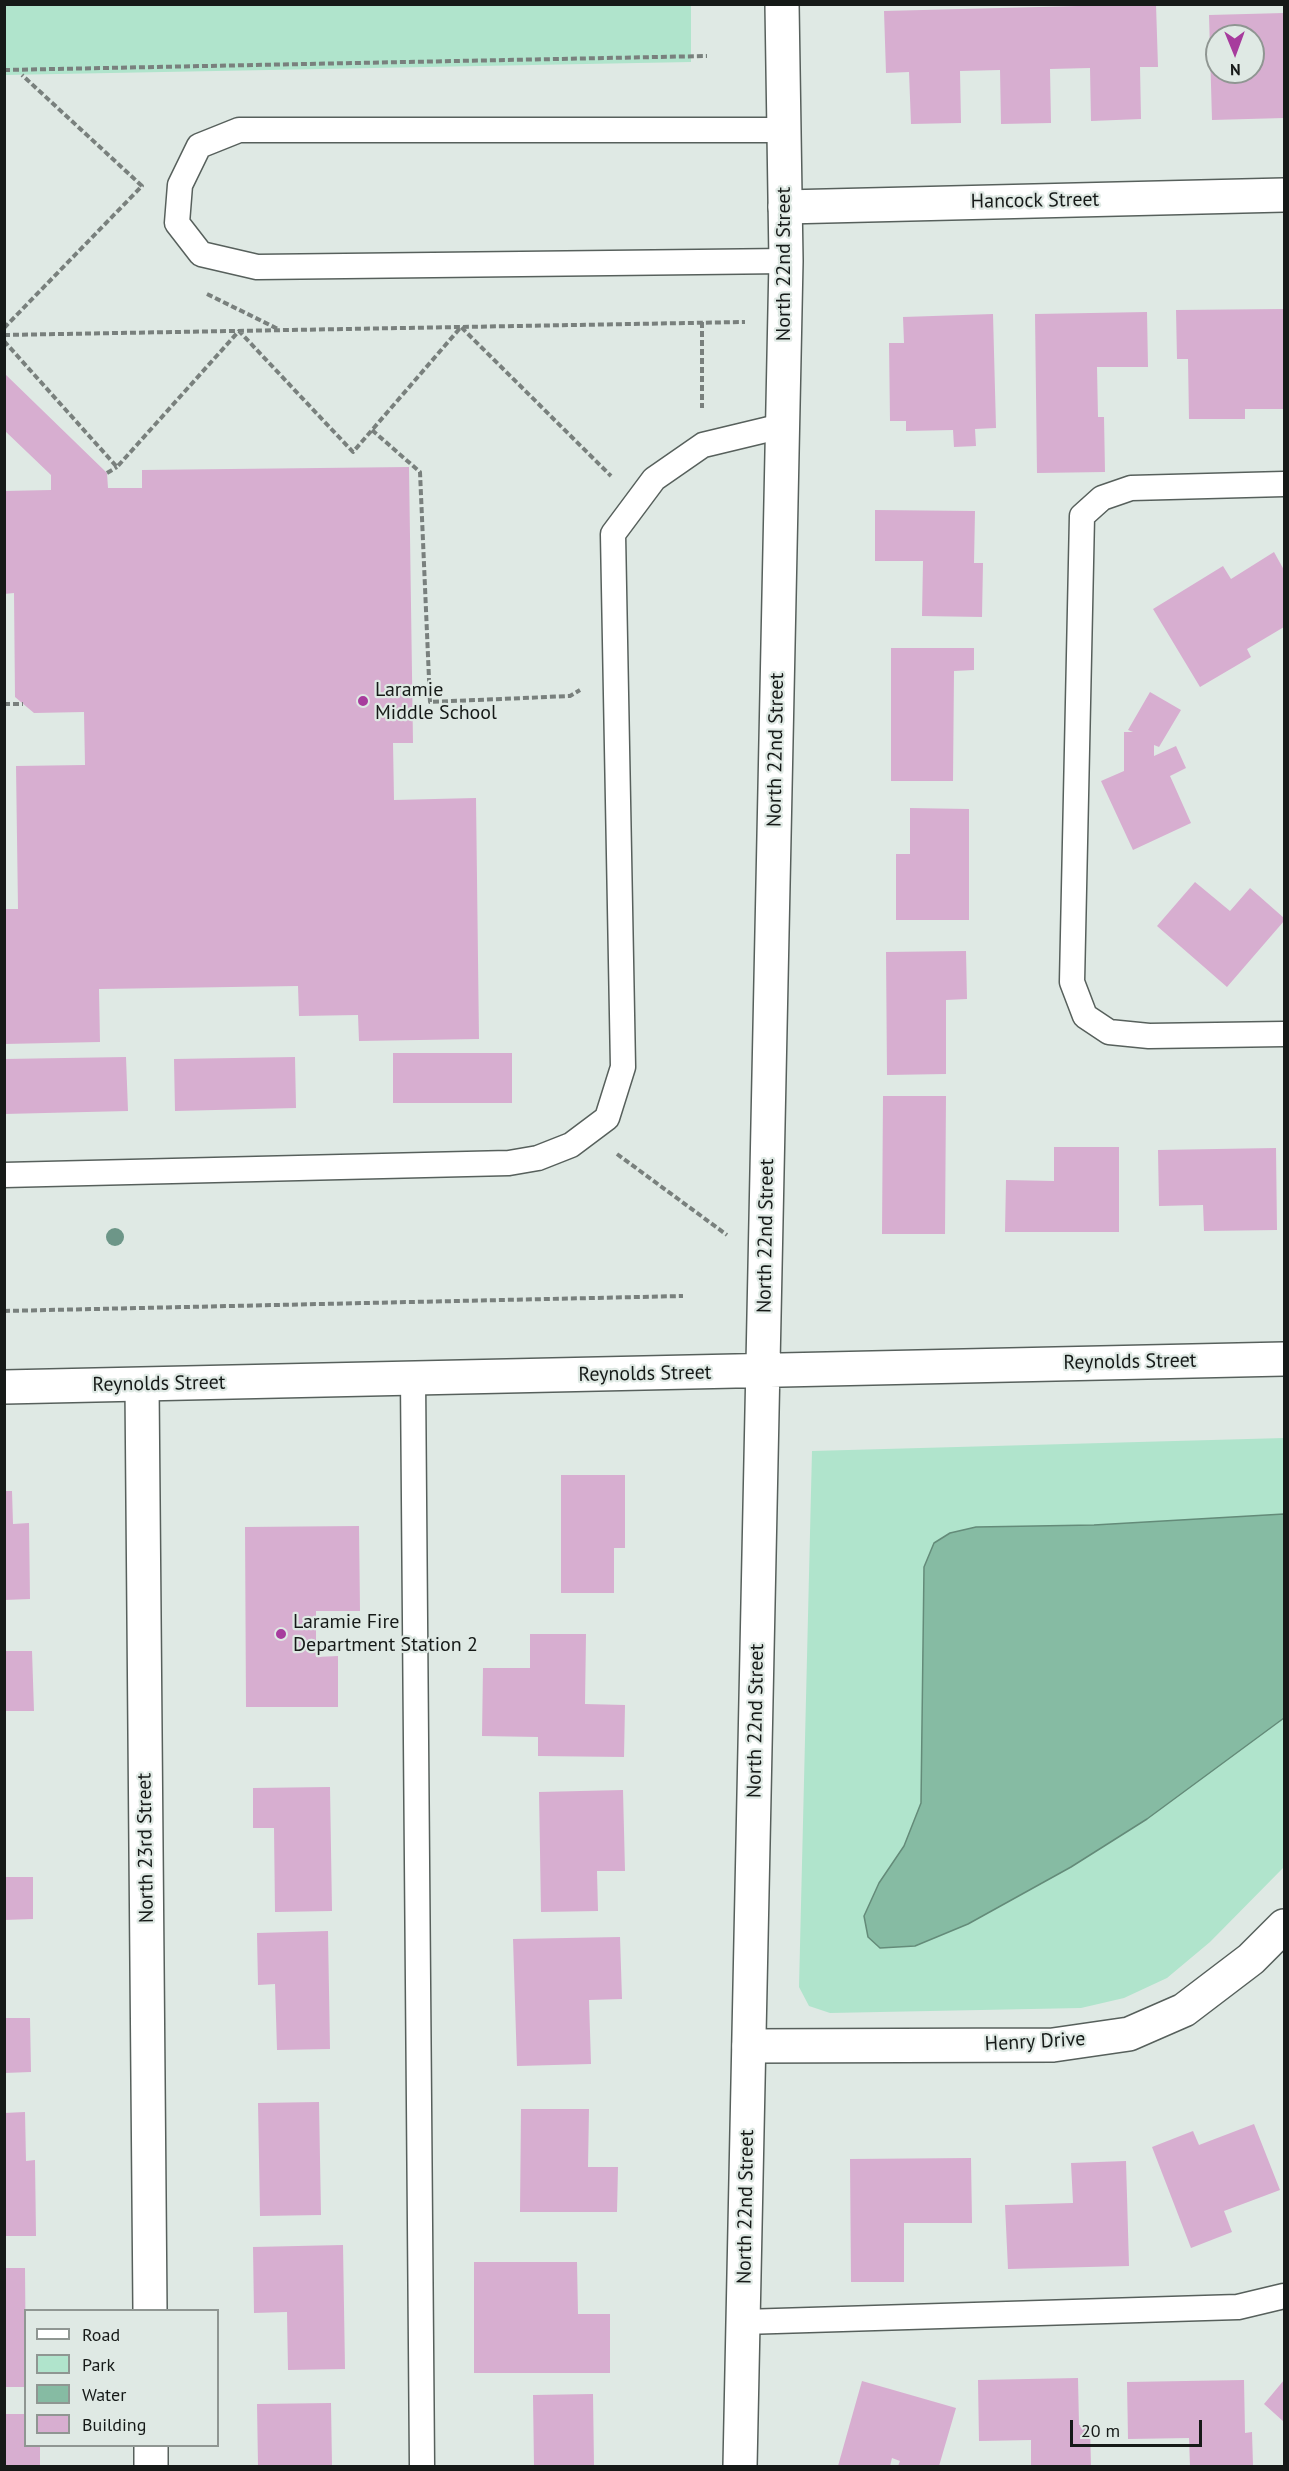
<!DOCTYPE html>
<style>
body{margin:0}
#map{position:relative;width:1289px;height:2471px;overflow:hidden;background:#dfe9e4;font-family:"PT Sans",sans-serif}
canvas{display:block}
.frame{position:absolute;inset:0;border:6px solid #161a18;pointer-events:none}
.legend{position:absolute;left:24px;top:2309px;width:195px;height:138px;box-sizing:border-box;background:#dfe9e4;border:2px solid #8f9692;margin:0;padding:8px 10px;list-style:none;font-size:18px;color:#161a18}
.legend li{display:flex;align-items:center;gap:12px;height:30px}
.legend b{width:30px;border:2px solid #8f9692}
.north{position:absolute;left:1205px;top:24px;width:60px;height:60px;box-sizing:border-box;background:#dfe9e4;border:2px solid #8f9692;border-radius:50%;rotate:179deg;font-size:16px;font-weight:700;line-height:24px;text-align:center;color:#161a18}
.north::after{content:'';display:block;margin:auto;width:21px;height:27px;background:#a73c9d;clip-path:polygon(50% 0,100% 100%,50% 72%,0 100%)}
.scale{position:absolute;left:1070px;top:2420px;width:132px;height:27px;box-sizing:border-box;border:3px solid #161a18;border-top:0;padding-left:8px;font-size:18px;line-height:21px;white-space:nowrap;color:#161a18;-webkit-text-stroke:4px #dfe9e4;paint-order:stroke}
</style>
<div id="map">
<canvas width="1289" height="2471"></canvas>
<div class="frame"></div>
<ul class="legend">
<li><b style="height:8px;background:#fff"></b>Road</li>
<li><b style="height:16px;background:#b0e4cc"></b>Park</li>
<li><b style="height:16px;background:#86bba3"></b>Water</li>
<li><b style="height:16px;background:#d7aed0"></b>Building</li>
</ul>
<div class="north">N</div>
<div class="scale">20 m</div>
</div>
<script>
const g = document.querySelector('canvas').getContext('2d');
g.lineJoin = 'round';
function fillPath(path, color) {
  g.fillStyle = color;
  g.fill(path, 'evenodd');
}
function shape(rows) {
  const path = new Path2D();
  for (const r of rows) {
    path.moveTo(r[0], r[1]);
    for (let i = 2; i < r.length; i += 2) path.lineTo(r[i], r[i + 1]);
  }
  return path;
}
function trace(path, color, width, dash) {
  g.strokeStyle = color;
  g.lineWidth = width;
  g.lineCap = dash ? 'butt' : 'round';
  g.setLineDash(dash || []);
  g.stroke(path);
}
function drawText(font, color, halo, rows, align = 'center') {
  g.font = font + ' "PT Sans",sans-serif';
  g.lineWidth = 4.5;
  g.setLineDash([]);
  g.textBaseline = 'middle';
  g.strokeStyle = halo;
  g.fillStyle = color;
  for (const [text, x, y, turn = 0] of rows) {
    g.save();
    g.translate(x, y);
    g.rotate((+turn || 0) * Math.PI / 180);
    g.textAlign = isNaN(turn) ? turn : align;
    if (halo) g.strokeText(text, 0, 0);
    g.fillText(text, 0, 0);
    g.restore();
  }
}
fillPath(shape([
 [4,5,691,5,691,62,5,75],
 [1284,1438,1284,1867,1210,1942,1167,1978,1124,1998,1081,2008,830,2013,809,2006,799,1987,812,1451]
]), '#b0e4cc');
const water = shape([
 [1284,1514,1284,1718,1147,1819,1071,1867,968,1924,915,1946,880,1948,868,1937,864,1916,879,1883,904,1846,921,1803,924,1567,934,1543,950,1533,976,1527,1094,1525,1284,1514]
]);
fillPath(water, '#86bba3');
trace(water, '#648b79', 1.5);
fillPath(shape([
 [1156,4,1158,67,1140,67,1141,119,1091,121,1090,68,1050,69,1051,123,1001,124,1000,70,960,71,961,123,911,124,909,72,886,73,884,11],
 [1284,13,1284,118,1212,120,1209,15],
 [1217,36,1253,36,1253,72,1217,72],
 [1284,309,1284,409,1245,409,1245,419,1189,419,1188,359,1177,359,1176,310],
 [1147,312,1148,367,1097,367,1098,417,1104,417,1105,472,1037,473,1035,314],
 [993,314,996,428,975,429,976,446,954,447,953,430,906,431,906,421,890,421,889,343,904,343,903,317],
 [4,373,107,473,108,488,142,488,142,470,409,467,413,743,393,743,394,800,476,798,479,1039,359,1041,358,1015,299,1016,298,986,99,989,100,1042,4,1044,4,909,18,909,16,766,85,765,84,712,34,713,15,697,14,593,4,594,4,491,51,490,51,475,4,430],
 [875,510,975,511,974,563,983,563,982,617,922,616,923,561,875,561],
 [1274,552,1284,570,1284,627,1247,649,1251,657,1200,687,1153,609,1223,566,1231,579],
 [891,648,974,648,974,670,954,671,953,781,891,781],
 [1150,692,1181,710,1159,747,1154,745,1154,756,1176,746,1186,768,1170,776,1191,823,1133,850,1101,781,1124,771,1124,732,1133,732,1128,730],
 [910,808,969,809,969,920,896,920,896,854,910,854],
 [1195,882,1230,911,1250,888,1284,918,1284,921,1227,987,1157,926],
 [966,951,967,999,946,1000,946,1074,887,1075,886,952],
 [393,1053,512,1053,512,1103,393,1103],
 [126,1057,128,1111,4,1114,4,1059],
 [295,1057,296,1108,175,1111,174,1059],
 [883,1096,946,1096,945,1234,882,1234],
 [1054,1147,1119,1147,1119,1232,1005,1232,1006,1180,1054,1181],
 [1276,1148,1277,1230,1204,1231,1203,1205,1159,1206,1158,1150],
 [561,1475,625,1475,625,1548,614,1548,614,1593,561,1593],
 [4,1491,12,1491,13,1524,29,1523,30,1599,4,1600],
 [359,1526,360,1611,316,1611,316,1657,338,1656,338,1707,246,1707,245,1527],
 [530,1634,586,1634,585,1704,625,1705,624,1757,538,1756,538,1737,482,1736,483,1668,530,1668],
 [4,1651,32,1651,34,1711,4,1711],
 [330,1787,332,1911,275,1912,274,1828,253,1828,253,1788],
 [623,1790,625,1871,597,1871,598,1911,541,1912,539,1792],
 [4,1877,33,1877,33,1919,4,1920],
 [328,1931,330,2049,277,2050,275,1984,258,1985,257,1933],
 [620,1937,622,1999,589,2000,591,2064,517,2066,513,1939],
 [4,2018,30,2018,31,2072,4,2073],
 [319,2102,321,2215,260,2216,258,2103],
 [521,2109,589,2109,588,2167,618,2167,617,2212,520,2212],
 [25,2112,26,2161,35,2160,36,2236,4,2236,4,2113],
 [1254,2124,1280,2190,1224,2211,1232,2232,1191,2248,1152,2147,1193,2131,1199,2145],
 [971,2158,972,2223,904,2223,904,2282,851,2282,850,2159],
 [1126,2161,1129,2266,1008,2269,1005,2205,1073,2203,1071,2163],
 [343,2245,345,2369,288,2370,287,2312,254,2313,253,2247],
 [474,2262,577,2262,578,2314,610,2314,610,2373,474,2373],
 [4,2268,25,2268,26,2387,4,2387],
 [1078,2378,1079,2425,1090,2425,1091,2466,1031,2466,1031,2440,979,2441,978,2380],
 [1244,2380,1245,2433,1252,2432,1253,2466,1190,2466,1189,2438,1128,2439,1127,2382],
 [1284,2380,1284,2422,1264,2404],
 [862,2381,956,2408,939,2466,898,2466,900,2461,892,2458,890,2466,838,2466],
 [593,2394,594,2466,534,2466,533,2395],
 [331,2403,332,2466,258,2466,257,2404],
 [4,2414,26,2414,26,2446,40,2446,40,2466,4,2466]
]), '#d7aed0');
const lane = shape([
 [784,130,239,130,199,146,180,185,177,223,201,254,257,267,786,261],
 [1284,484,1131,488,1102,498,1082,516,1072,982,1085,1016,1109,1032,1149,1036,1284,1034],
 [4,1175,509,1163,538,1158,571,1145,607,1118,623,1067,613,534,654,479,703,445,782,426],
 [413,1378,422,2466],
 [743,2322,1238,2307,1284,2296]
]);
const street = shape([
 [785,207,1284,195],
 [142,1385,150,2310],
 [749,2046,1053,2045,1129,2034,1184,2010,1251,1959,1284,1926],
 [151,2446,151,2466]
]);
const secondary = shape([
 [4,1387,1284,1359],
 [740,2466,786,261,782,4]
]);
trace(lane, '#57605c', 27);
trace(street, '#57605c', 36);
trace(secondary, '#57605c', 36);
trace(shape([
 [4,70,707,56],
 [207,294,278,329],
 [702,322,702,408],
 [4,328,142,186,22,75],
 [4,335,745,322],
 [4,341,117,467,239,331,353,452,461,327,611,476],
 [372,430,420,472,430,702,570,696,580,690],
 [107,473,117,467],
 [4,704,23,704],
 [617,1154,727,1235],
 [4,1311,683,1296]
]), '#79807d', 4, [6, 3]);
trace(lane, '#fff', 24);
trace(street, '#fff', 33);
trace(secondary, '#fff', 33);
g.fillStyle = '#6d9688';
for (const [x, y] of [
 [115,1237]
]) {
  g.beginPath();
  g.arc(x, y, 9, 0, 2 * Math.PI);
  g.fill();
}
for (const [x, y, r, color] of [
 [363,701,6,"#a73c9d"],
 [281,1634,6,"#a73c9d"]
]) {
  const dot = new Path2D();
  dot.arc(x, y, r, 0, 2 * Math.PI);
  g.fillStyle = color;
  g.fill(dot);
  trace(dot, '#dfe9e4', 2);
}
drawText('20px', '#161a18', '#dfe9e4', [
 ["Hancock Street",1035,201,-1],
 ["North 22nd Street",784,264,-90],
 ["North 22nd Street",776,750,-89],
 ["North 22nd Street",766,1236,-89],
 ["Reynolds Street",1130,1362,-1],
 ["Reynolds Street",645,1374,-1],
 ["Reynolds Street",159,1384,-1],
 ["North 22nd Street",756,1721,-89],
 ["North 23rd Street",146,1848,-91],
 ["Henry Drive",1035,2042,-3],
 ["North 22nd Street",746,2207,-89]
]);
drawText('20px', '#161a18', '#dfe9e4', [
 ["Laramie",375,690],
 ["Middle School",375,713],
 ["Laramie Fire",293,1622],
 ["Department Station 2",293,1645]
], 'left');
</script>
